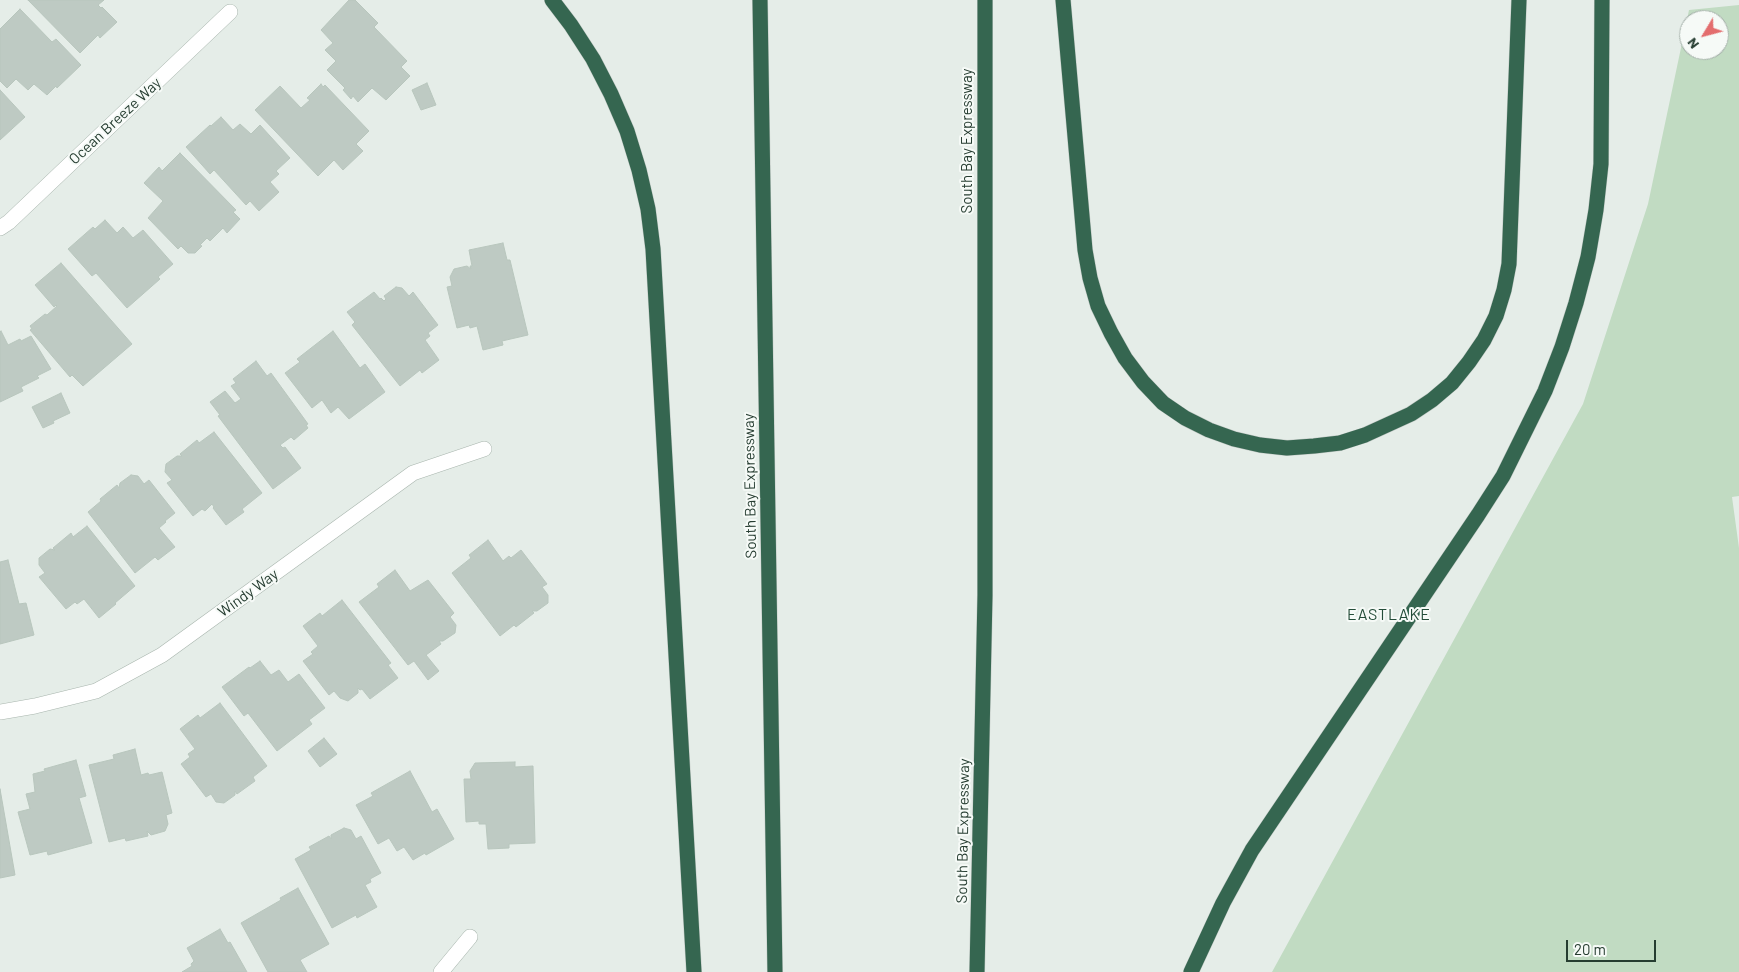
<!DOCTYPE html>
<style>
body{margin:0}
#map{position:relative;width:1739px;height:972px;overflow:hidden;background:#e5ede8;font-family:Barlow,sans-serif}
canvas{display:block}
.north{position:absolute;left:1679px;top:10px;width:50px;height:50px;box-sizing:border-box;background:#f6faf7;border:1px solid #a3aea8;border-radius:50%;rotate:233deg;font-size:14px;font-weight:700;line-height:20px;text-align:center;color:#263d31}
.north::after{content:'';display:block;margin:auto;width:18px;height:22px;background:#e36d6e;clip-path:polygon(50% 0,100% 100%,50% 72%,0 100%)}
.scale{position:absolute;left:1566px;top:940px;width:90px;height:22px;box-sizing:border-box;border:2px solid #263d31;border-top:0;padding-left:6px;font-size:15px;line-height:18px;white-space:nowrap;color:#263d31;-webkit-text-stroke:4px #f6faf7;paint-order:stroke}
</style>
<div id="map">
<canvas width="1739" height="972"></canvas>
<div class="north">N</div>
<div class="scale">20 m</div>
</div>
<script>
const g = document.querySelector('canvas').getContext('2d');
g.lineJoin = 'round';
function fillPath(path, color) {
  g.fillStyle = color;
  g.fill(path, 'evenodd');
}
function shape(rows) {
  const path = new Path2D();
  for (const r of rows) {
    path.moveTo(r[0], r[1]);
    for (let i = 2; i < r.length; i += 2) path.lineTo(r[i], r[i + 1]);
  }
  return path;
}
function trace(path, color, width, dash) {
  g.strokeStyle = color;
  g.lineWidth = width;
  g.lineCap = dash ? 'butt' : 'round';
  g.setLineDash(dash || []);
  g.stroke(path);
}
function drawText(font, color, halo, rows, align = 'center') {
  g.font = font + ' Barlow,sans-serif';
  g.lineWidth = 4;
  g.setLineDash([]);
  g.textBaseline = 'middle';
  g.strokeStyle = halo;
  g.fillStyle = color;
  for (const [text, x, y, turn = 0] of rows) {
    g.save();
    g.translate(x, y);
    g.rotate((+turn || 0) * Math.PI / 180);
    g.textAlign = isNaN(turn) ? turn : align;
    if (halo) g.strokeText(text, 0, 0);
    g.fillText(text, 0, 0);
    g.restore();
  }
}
fillPath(shape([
 [1739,5,1739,496,1732,497,1739,548,1739,972,1272,972,1583,404,1648,204,1689,10],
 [1689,20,1719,20,1719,50,1689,50]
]), '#c1dbc2');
const building = shape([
 [28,0,104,0,98,5,101,8,102,7,117,22,100,38,98,35,80,53,28,0],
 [349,0,355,0,378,23,374,27,407,61,401,67,410,76,386,100,372,88,358,102,353,96,351,99,343,90,345,88,327,70,336,61,325,50,333,43,321,30,349,0],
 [20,9,52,42,56,39,81,65,57,88,56,86,47,95,34,84,28,90,16,79,7,88,0,81,0,29,20,9],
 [427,83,436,105,421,110,412,90,427,83],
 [321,84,323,87,325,85,369,131,356,144,363,151,343,170,334,160,318,176,255,110,280,86,301,108,310,100,307,98,321,84],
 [0,90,25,117,0,140,0,90],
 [221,117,233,130,240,124,251,134,260,125,290,158,276,171,279,174,270,182,279,192,259,211,250,201,246,205,214,170,210,174,186,147,210,125,211,126,221,117],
 [180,153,236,210,233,212,240,219,227,233,223,228,210,241,207,238,200,245,202,246,195,253,188,253,181,246,178,249,148,218,163,201,144,183,159,167,162,171,180,153],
 [105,220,117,233,123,227,133,238,143,230,173,264,158,277,160,279,127,308,96,273,92,276,68,249,93,227,95,229,105,220],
 [503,243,507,260,510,260,528,335,502,341,503,345,483,350,477,326,470,328,469,325,457,328,447,287,452,286,450,277,454,269,467,266,471,269,470,266,472,266,469,250,503,243],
 [61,263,132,344,83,386,72,375,70,377,30,330,32,329,30,326,45,314,47,315,57,306,56,305,54,307,35,285,61,263],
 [396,287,402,288,409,296,413,292,438,325,428,333,430,336,425,340,439,360,422,373,420,370,400,386,352,325,355,322,347,312,374,292,380,299,381,298,384,301,386,299,384,296,396,287],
 [1,331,8,345,20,339,21,341,31,336,51,369,37,376,39,378,21,387,23,391,0,402,0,332,1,331],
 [333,331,360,368,365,364,385,392,349,419,338,407,331,413,322,400,312,408,285,373,300,362,297,359,333,331],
 [256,361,267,376,271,373,308,424,306,425,308,428,294,440,291,437,280,445,283,448,285,447,301,468,273,489,218,416,220,415,210,402,225,391,235,403,241,399,231,386,236,383,233,379,256,361],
 [61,393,70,413,53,421,54,423,43,428,32,407,61,393],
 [214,432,262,493,242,509,244,512,226,525,213,508,214,507,212,504,205,511,202,509,193,516,167,483,172,480,165,472,166,464,177,456,182,456,180,454,197,440,199,443,214,432],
 [131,475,138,476,144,484,149,480,175,513,165,521,166,522,159,528,175,547,158,560,155,557,135,573,88,512,101,501,100,499,117,485,119,488,120,483,131,475],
 [87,526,135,586,115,603,116,604,99,618,84,599,77,604,75,602,66,609,39,577,45,573,39,565,39,558,50,549,55,550,53,548,71,533,73,537,87,526],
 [488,540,503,561,509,556,511,558,521,550,547,584,542,587,548,595,548,603,537,611,532,611,534,613,516,627,514,625,500,636,452,573,471,558,469,555,488,540],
 [8,560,19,604,26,603,34,635,0,644,0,562,8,560],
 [395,570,410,591,428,580,454,613,450,617,456,625,455,633,443,641,439,641,441,644,426,655,439,671,428,680,414,661,408,665,359,602,379,587,377,584,395,570],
 [342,600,391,663,388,665,398,678,370,699,362,689,360,690,358,688,358,693,348,701,340,698,334,691,329,695,303,661,313,654,311,652,318,646,303,626,320,613,322,616,342,600],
 [260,661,271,675,279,670,288,682,299,674,325,708,309,720,312,724,277,751,248,713,244,716,222,687,249,667,250,668,260,661],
 [220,703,267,766,253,777,255,781,237,794,235,791,235,795,224,803,216,802,211,794,206,797,181,764,190,757,188,754,195,749,180,729,198,715,200,718,220,703],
 [324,738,337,754,320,767,308,751,324,738],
 [135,749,141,775,148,773,149,775,162,772,172,813,166,815,168,824,165,831,151,835,147,831,148,836,126,841,125,838,109,842,89,765,114,759,113,755,135,749],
 [76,760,86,796,79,798,92,843,48,855,47,851,30,855,18,812,30,809,26,794,35,792,33,774,45,771,44,769,76,760],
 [515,762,515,767,533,766,535,843,509,844,509,848,488,849,486,824,479,824,479,821,466,822,464,779,471,779,470,771,475,763,515,762],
 [410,771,432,812,437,809,454,839,426,855,425,853,413,860,404,847,397,851,389,838,378,844,356,805,373,796,371,793,410,771],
 [0,789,15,875,0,878,0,789],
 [344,828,351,830,356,839,361,836,381,873,370,879,371,882,365,885,377,907,357,918,356,915,332,928,295,859,311,850,309,847,329,836,331,839,331,835,344,828],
 [298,888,329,944,300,960,307,972,268,972,241,923,281,900,280,898,298,888],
 [220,929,228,943,230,942,247,972,182,972,192,966,191,964,194,961,187,948,220,929]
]);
fillPath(building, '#becac3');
trace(building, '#b8c6bd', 1);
const minor = shape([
 [0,228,9,222,230,12],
 [0,712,35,706,96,691,162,655,413,473,484,449],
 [441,972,470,937]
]);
const highway = shape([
 [552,0,571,25,593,59,611,94,627,131,639,170,648,209,653,249,694,972],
 [760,0,775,972],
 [1063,0,1085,250,1090,278,1098,306,1111,333,1125,358,1143,382,1163,403,1185,418,1209,430,1234,439,1260,445,1287,448,1314,446,1340,443,1365,435,1411,414,1432,400,1452,383,1469,362,1484,340,1496,316,1504,290,1509,264,1519,0],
 [977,972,985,595,985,0],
 [1191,972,1223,903,1252,850,1478,515,1503,476,1545,391,1562,347,1576,303,1588,257,1596,210,1601,164,1602,0]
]);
trace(minor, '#a8b5ad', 16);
trace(highway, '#c2c9c5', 16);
trace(minor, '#fff', 15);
trace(highway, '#356650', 15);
drawText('15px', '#263d31', '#f6faf7', [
 ["Ocean Breeze Way",115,121,-43],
 ["South Bay Expressway",967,141,-90],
 ["South Bay Expressway",750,486,-91],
 ["Windy Way",248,593,-36],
 ["South Bay Expressway",963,831,-89]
]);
g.letterSpacing = '1px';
drawText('16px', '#244d39', '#f6faf7', [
 ["EASTLAKE",1389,615]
]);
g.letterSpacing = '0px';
</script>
